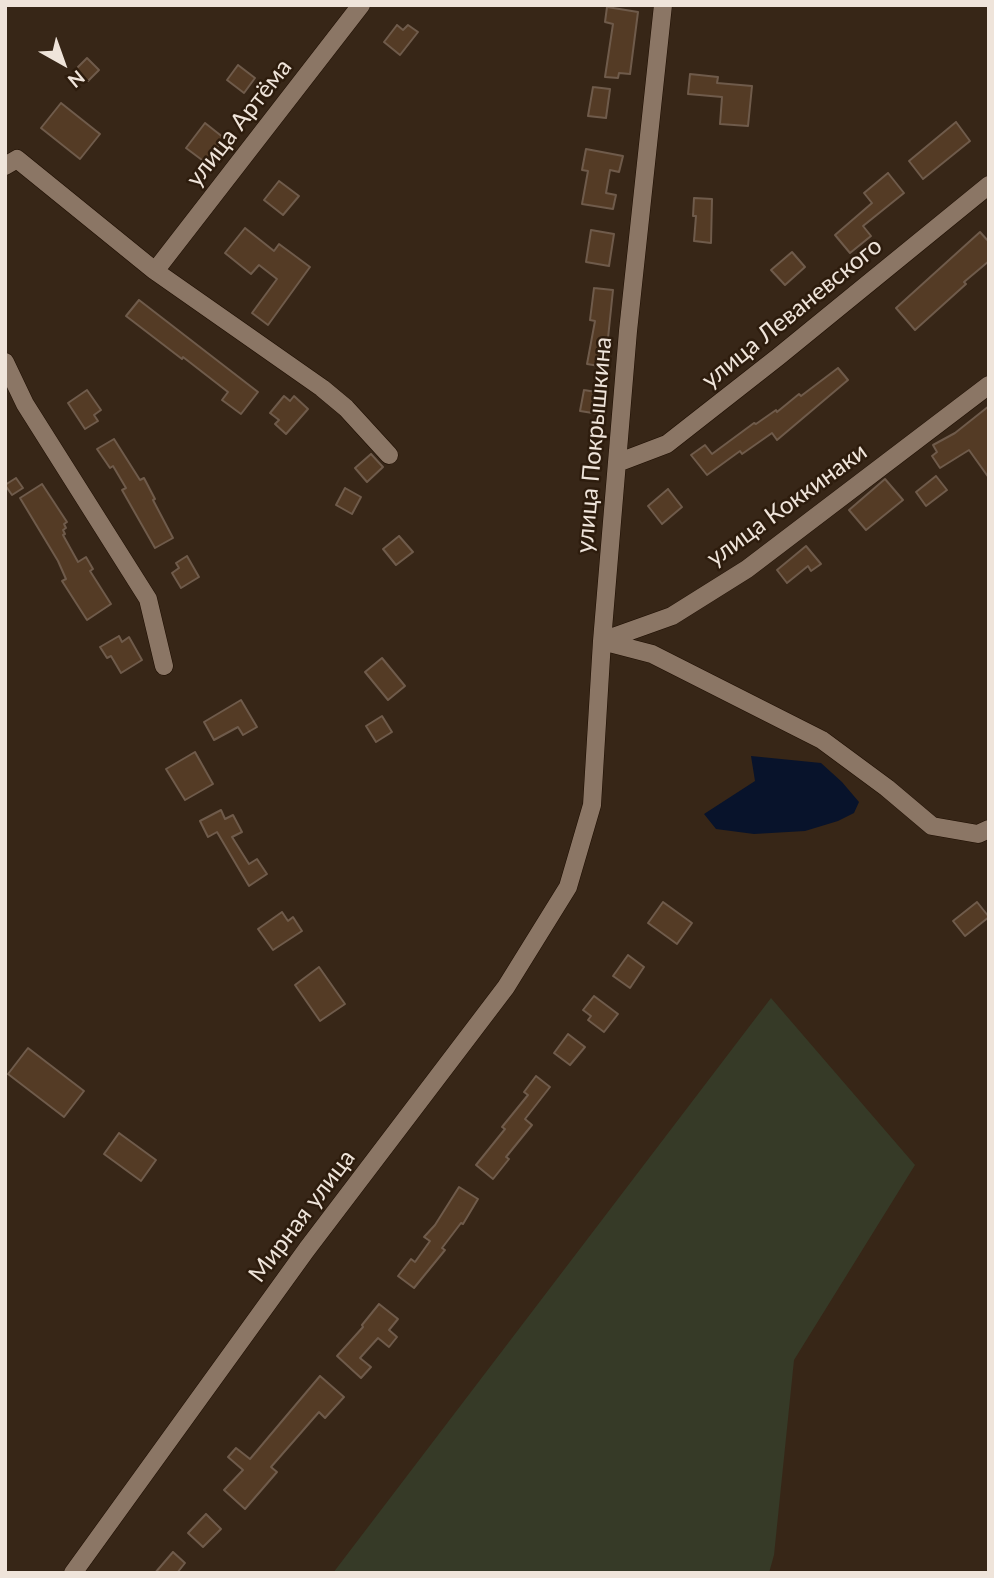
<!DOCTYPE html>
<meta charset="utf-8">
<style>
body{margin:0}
#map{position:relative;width:994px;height:1578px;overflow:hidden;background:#372617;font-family:Lato,sans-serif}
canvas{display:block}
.frame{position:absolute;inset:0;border:7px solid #efe4da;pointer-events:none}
.north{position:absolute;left:28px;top:28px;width:70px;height:70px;-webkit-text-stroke:5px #2d1c0d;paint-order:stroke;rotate:140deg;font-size:19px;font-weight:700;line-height:28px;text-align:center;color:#efe4da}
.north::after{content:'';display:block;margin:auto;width:24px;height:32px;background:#efe4da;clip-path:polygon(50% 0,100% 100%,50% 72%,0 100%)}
</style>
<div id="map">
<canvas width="994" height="1578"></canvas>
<div class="frame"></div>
<div class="north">N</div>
</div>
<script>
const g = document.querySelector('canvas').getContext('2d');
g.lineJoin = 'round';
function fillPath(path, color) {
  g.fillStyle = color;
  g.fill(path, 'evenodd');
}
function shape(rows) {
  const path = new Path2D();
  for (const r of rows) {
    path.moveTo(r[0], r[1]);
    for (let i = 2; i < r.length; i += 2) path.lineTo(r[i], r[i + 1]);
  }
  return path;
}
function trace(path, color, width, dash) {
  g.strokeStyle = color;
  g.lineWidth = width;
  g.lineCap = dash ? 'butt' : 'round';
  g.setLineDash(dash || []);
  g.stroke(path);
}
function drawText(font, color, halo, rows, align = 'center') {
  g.font = font + ' Lato,sans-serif';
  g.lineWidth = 5;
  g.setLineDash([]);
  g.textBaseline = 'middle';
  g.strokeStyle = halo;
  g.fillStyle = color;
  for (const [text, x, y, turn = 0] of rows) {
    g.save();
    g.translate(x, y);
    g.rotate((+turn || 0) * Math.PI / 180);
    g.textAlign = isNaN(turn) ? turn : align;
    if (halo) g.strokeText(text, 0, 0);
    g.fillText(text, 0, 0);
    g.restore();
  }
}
fillPath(shape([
 [771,998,915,1165,794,1360,774,1555,769,1573,333,1573]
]), '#363a27');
fillPath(shape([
 [751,756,821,763,842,782,859,802,854,813,838,821,805,831,754,834,716,829,704,814,755,781]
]), '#08132b');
const building = shape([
 [607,7,638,12,630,74,619,73,618,78,605,77,613,24,605,22,607,7],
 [397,25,403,30,408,25,418,32,400,55,384,42,397,25],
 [87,58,99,70,87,82,75,70,87,58],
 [238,65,255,78,244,93,227,80,238,65],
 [690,74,718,77,717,83,752,86,748,126,720,124,722,97,688,94,690,74],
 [593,87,610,89,606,118,588,116,593,87],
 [61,103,100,134,80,159,41,128,61,103],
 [956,122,970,141,923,179,909,161,956,122],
 [205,123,224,138,206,163,186,148,205,123],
 [586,149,623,156,619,172,610,170,606,193,616,195,613,209,582,204,588,171,582,170,586,149],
 [888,173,904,193,863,226,871,236,850,253,835,235,872,203,864,193,888,173],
 [279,181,299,196,283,215,264,200,279,181],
 [694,198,712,199,711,243,694,241,696,216,693,216,694,198],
 [245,228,274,251,279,244,310,267,268,325,252,313,277,279,259,265,251,274,225,253,245,228],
 [591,230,614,234,609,266,586,262,591,230],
 [980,232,989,242,989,261,964,282,966,284,915,330,896,308,980,232],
 [792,252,805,267,785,285,771,270,792,252],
 [594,288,613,290,605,367,587,364,595,321,590,320,594,288],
 [139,300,258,392,241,414,222,400,228,392,183,357,182,359,126,316,139,300],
 [838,368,848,380,777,440,772,433,742,454,740,451,707,475,691,455,705,445,712,454,754,423,756,424,776,410,777,412,799,394,801,396,838,368],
 [87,390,101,410,94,415,98,421,85,429,68,403,87,390],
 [584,390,602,393,599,414,580,411,584,390],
 [284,396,290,401,294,396,308,409,286,434,275,424,279,420,270,413,284,396],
 [989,406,989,478,969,450,940,468,932,456,937,452,933,445,955,433,989,406],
 [114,439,140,480,144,478,155,499,153,500,173,538,155,548,122,490,126,488,113,466,110,468,97,449,114,439],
 [371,454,383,467,367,482,355,468,371,454],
 [936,476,947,490,926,506,916,492,936,476],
 [16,478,23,488,12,495,5,485,16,478],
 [885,479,903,500,866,530,849,510,885,479],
 [42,484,67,522,64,524,66,528,63,530,65,534,63,535,78,562,86,557,93,569,90,571,111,604,87,620,62,581,66,579,58,561,20,498,42,484],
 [345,488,361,497,352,514,336,505,345,488],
 [668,489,682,507,662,524,648,506,668,489],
 [399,536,413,552,396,565,383,549,399,536],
 [806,546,821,564,811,571,808,566,787,583,777,570,806,546],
 [187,556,199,577,181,588,172,573,179,568,176,563,187,556],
 [119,636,122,642,129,637,142,660,121,673,111,656,107,658,100,647,119,636],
 [382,658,405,686,388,700,365,672,382,658],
 [241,700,257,727,243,735,238,727,214,740,204,722,241,700],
 [382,716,392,732,376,742,366,726,382,716],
 [195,752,213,784,185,800,166,769,195,752],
 [221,810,225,819,233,815,242,832,232,837,249,864,257,859,267,874,249,886,217,832,208,837,200,821,221,810],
 [663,902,692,923,677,944,648,923,663,902],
 [977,902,989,917,965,936,953,921,977,902],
 [282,912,288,921,293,917,302,931,273,950,258,929,282,912],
 [628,955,644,967,630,988,613,976,628,955],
 [319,967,345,1004,320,1021,295,985,319,967],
 [594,996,618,1014,604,1032,588,1020,591,1016,583,1010,594,996],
 [568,1034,585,1047,570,1065,554,1053,568,1034],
 [28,1048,84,1091,64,1117,8,1074,28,1048],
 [536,1076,550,1087,525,1119,532,1125,506,1157,509,1159,493,1179,476,1165,505,1129,502,1127,528,1095,524,1092,536,1076],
 [119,1133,156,1160,141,1181,104,1154,119,1133],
 [459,1187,478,1199,463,1224,461,1223,442,1248,445,1250,414,1288,398,1276,411,1259,415,1262,430,1241,424,1237,435,1225,459,1187],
 [379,1304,398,1319,389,1330,397,1337,389,1347,378,1338,360,1358,371,1367,361,1378,337,1356,363,1327,362,1325,379,1304],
 [320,1376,344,1397,325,1418,319,1412,271,1467,277,1472,245,1509,224,1490,243,1470,228,1457,236,1448,250,1459,320,1376],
 [206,1514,221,1529,203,1547,188,1533,206,1514],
 [173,1552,185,1563,177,1573,155,1573,173,1552]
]);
fillPath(building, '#543b25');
trace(building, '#6f5b4b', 2);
const minor = shape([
 [5,166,17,159,155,271,322,388,346,408,389,455],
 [155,271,361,5],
 [5,362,25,404,148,599,164,666],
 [617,463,667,444,778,357,989,185],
 [602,641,672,616,747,569,989,385],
 [602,641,652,654,822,740,887,788,932,826,978,834,989,829],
 [73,1573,307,1249,506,987,568,887,592,805,602,641,628,331,663,5]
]);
trace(minor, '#1e0e02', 19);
trace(minor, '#8b7665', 18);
drawText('24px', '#efe4da', '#2d1c0d', [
 ["улица Артёма",239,123,-52],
 ["улица Леваневского",792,313,-39],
 ["улица Покрышкина",594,445,-85],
 ["улица Коккинаки",787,505,-36],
 ["Мирная улица",302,1216,-53]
]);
</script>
